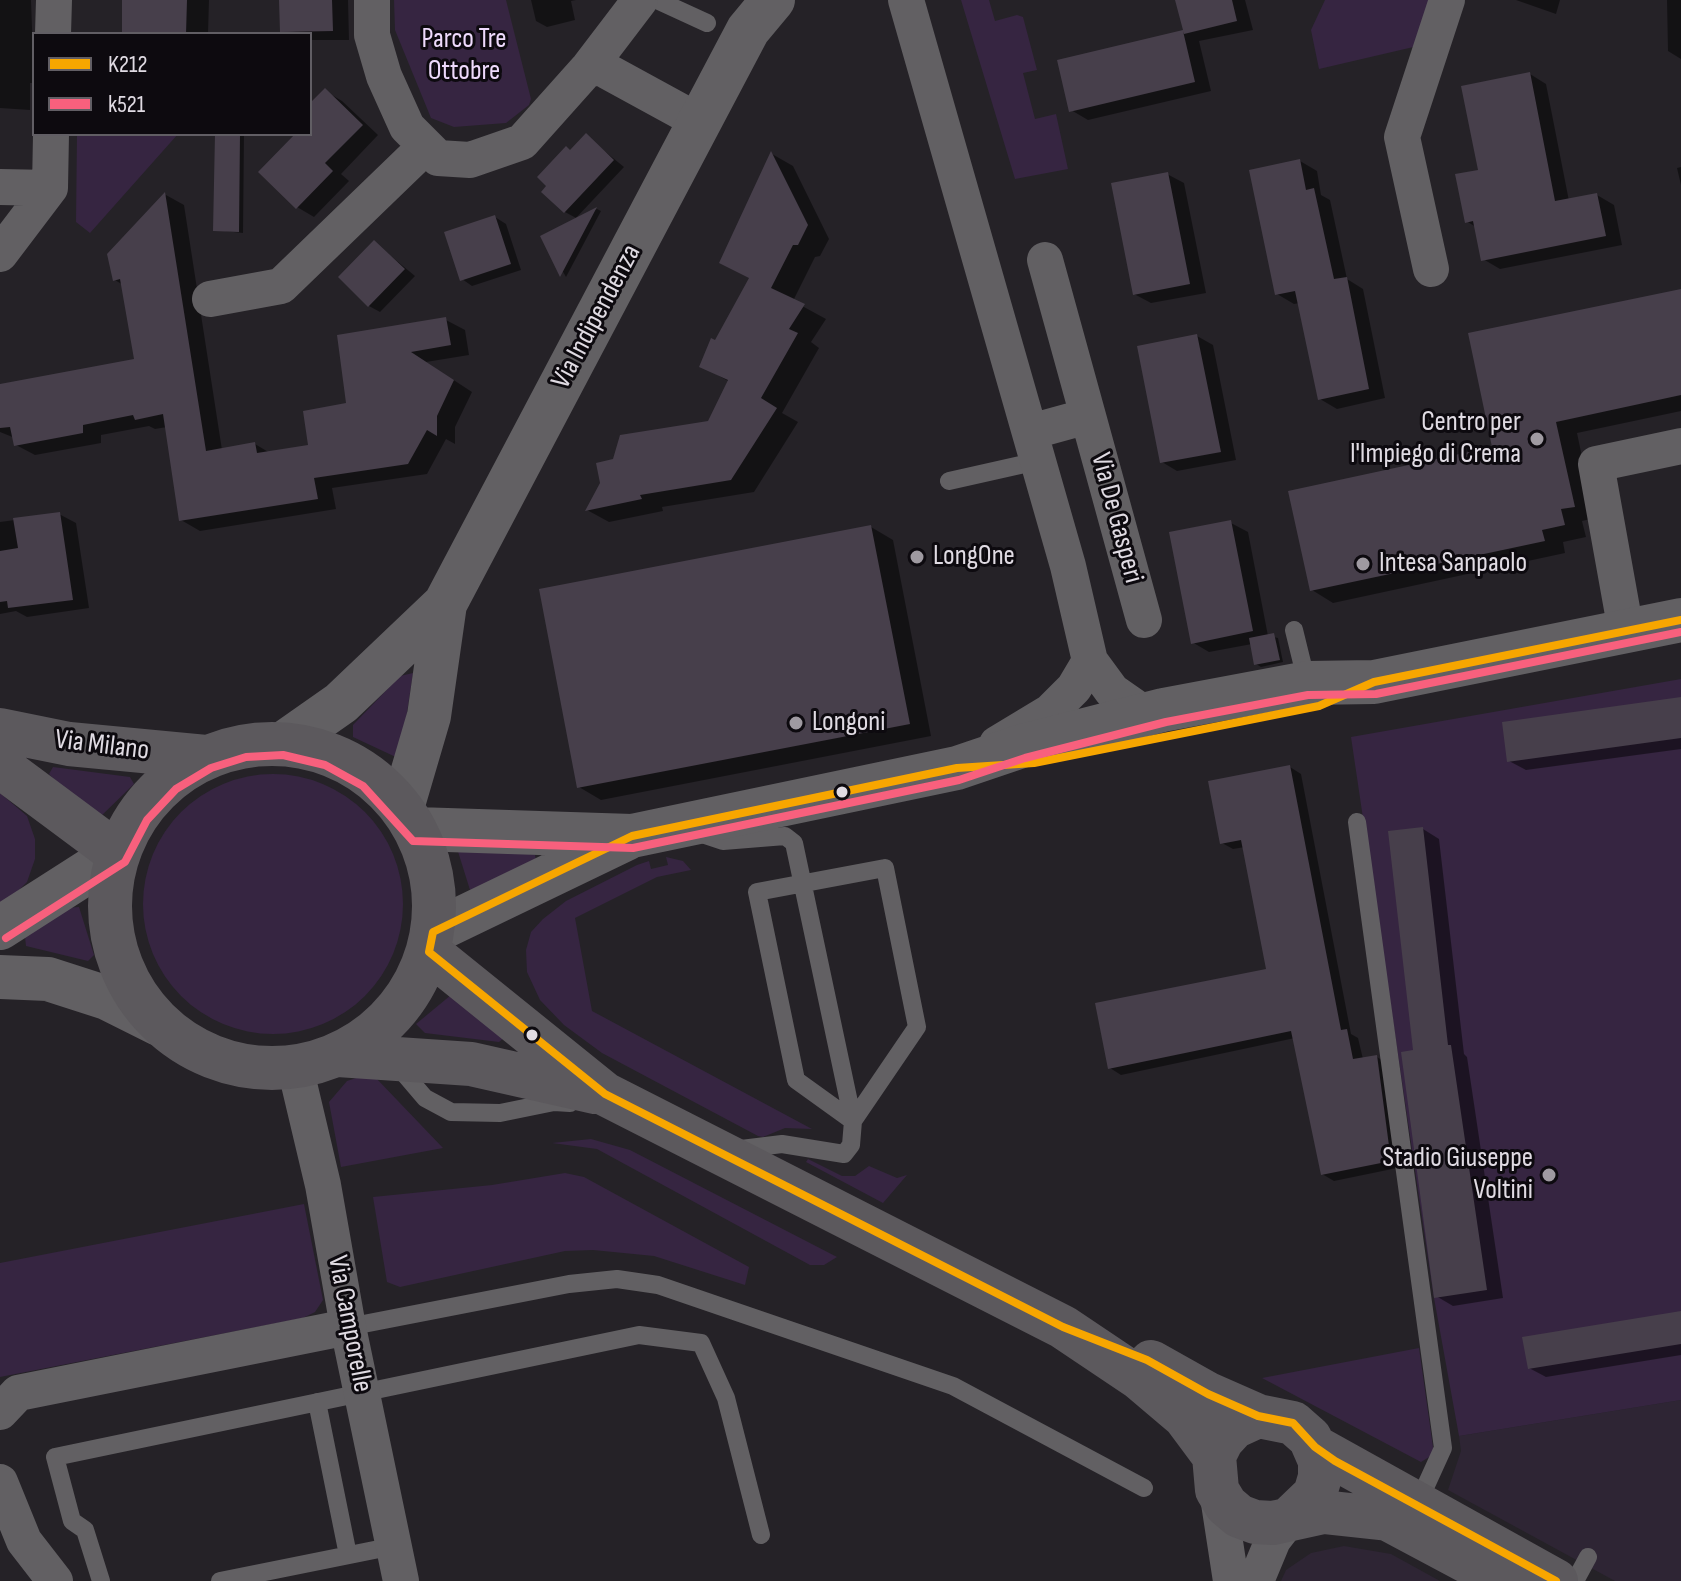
<!DOCTYPE html>
<style>
body{margin:0}
#map{position:relative;width:1681px;height:1581px;overflow:hidden;background:#252227;font-family:"Sofia Sans Condensed",sans-serif}
canvas{display:block}
.legend{position:absolute;left:32px;top:32px;width:280px;height:104px;box-sizing:border-box;background:#0d0a0f;border:2px solid #615e64;margin:0;padding:10px 14px;list-style:none;font-size:24px;color:#e0dbe3}
.legend li{display:flex;align-items:center;gap:16px;height:40px}
.legend b{width:40px;border:2px solid #615e64}
</style>
<div id="map">
<canvas width="1681" height="1581"></canvas>
<ul class="legend">
<li><b style="height:10px;background:#f7a600"></b>K212</li>
<li><b style="height:10px;background:#f8607d"></b>k521</li>
</ul>
</div>
<script>
const g = document.querySelector('canvas').getContext('2d');
g.lineJoin = 'round';
function fillPath(path, color) {
  g.fillStyle = color;
  g.fill(path, 'evenodd');
}
function shape(rows) {
  const path = new Path2D();
  for (const r of rows) {
    if (r.length === 3) {
      path.moveTo(r[0] + r[2], r[1]);
      path.arc(r[0], r[1], r[2], 0, 2 * Math.PI);
      continue;
    }
    path.moveTo(r[0], r[1]);
    for (let i = 2; i < r.length; i += 2) path.lineTo(r[i], r[i + 1]);
  }
  return path;
}
function trace(path, color, width, dash) {
  g.strokeStyle = color;
  g.lineWidth = width;
  g.lineCap = dash ? 'butt' : 'round';
  g.setLineDash(dash || []);
  g.stroke(path);
}
function drawText(font, color, halo, rows, align = 'center') {
  g.font = font + ' "Sofia Sans Condensed",sans-serif';
  g.lineWidth = 6;
  g.setLineDash([]);
  g.textBaseline = 'middle';
  g.strokeStyle = halo;
  g.fillStyle = color;
  for (const [text, x, y, turn = 0] of rows) {
    g.save();
    g.translate(x, y);
    g.rotate((+turn || 0) * Math.PI / 180);
    g.textAlign = isNaN(turn) ? turn : align;
    if (halo) g.strokeText(text, 0, 0);
    g.fillText(text, 0, 0);
    g.restore();
  }
}
fillPath(shape([
 [1681,1400,1681,1581,1615,1581,1448,1490,1461,1451,1459,1436],
 [1344,1546,1391,1554,1440,1581,1281,1581,1286,1570,1311,1553]
]), '#2e2534');
fillPath(shape([
 [394,0,506,0,531,99,529,105,506,123,454,127,431,118,395,30],
 [961,0,989,0,995,21,1017,15,1023,17,1037,70,1023,73,1035,119,1056,114,1068,169,1015,179],
 [1325,0,1435,0,1422,45,1319,69,1311,30],
 [77,134,178,134,90,233,76,222],
 [413,673,400,759,353,737,353,725,400,676],
 [1681,679,1681,1400,1459,1436,1434,1298,1351,737],
 [53,767,130,777,134,784,99,818,90,818,49,774],
 [273,904,130],
 [0,793,27,816,35,839,35,859,27,882,9,900,0,904],
 [455,842,535,855,537,866,470,890],
 [666,857,683,861,691,870,657,877,575,918,592,1011,812,1129,785,1128,763,1137,758,1136,602,1053,564,1025,540,1000,527,972,526,950,531,932,543,919,566,901,637,865,649,861,651,869,668,865],
 [79,907,94,955,88,961,26,946,25,937,65,908],
 [457,990,507,1035,499,1042,425,1033,416,1024],
 [362,1076,376,1078,443,1148,341,1167,329,1102,347,1081],
 [591,1139,630,1150,837,1257,824,1265,810,1265,597,1149,552,1143],
 [808,1159,842,1176,855,1176,869,1166,897,1178,907,1175,883,1203,806,1162],
 [565,1173,584,1177,749,1267,745,1285,654,1256,593,1250,565,1251,400,1287,387,1282,373,1197,492,1185],
 [304,1204,323,1300,315,1312,303,1318,0,1377,0,1263],
 [1419,1348,1434,1454,1421,1462,1262,1378]
]), '#362541');
fillPath(shape([
 [0,0,31,0,34,83,30,83,30,110,0,108],
 [124,0,209,0,208,34,123,34],
 [281,0,348,0,349,40,310,40,310,34,282,30],
 [531,0,576,0,571,1,575,20,547,27,536,21],
 [1177,0,1245,0,1253,30,1199,41,1211,91,1088,120,1071,110,1059,61,1185,32],
 [1516,0,1560,0,1556,14],
 [1667,0,1681,0,1681,59,1668,51],
 [1530,74,1546,84,1569,201,1597,195,1614,205,1622,245,1500,269,1483,259,1476,227,1466,221,1480,171],
 [325,91,342,101,378,135,341,174,349,181,314,217,297,207,297,134,310,134,310,106],
 [216,134,244,134,243,233,215,230],
 [586,136,624,167,576,218,565,212,571,152],
 [772,154,793,166,829,239,820,256,815,257,793,301,826,319,811,342,819,348,782,413,798,422,754,492,662,507,663,511,609,522,587,510,614,461,709,423,730,382,701,366,751,279],
 [1300,161,1317,171,1321,195,1330,200,1347,279,1363,289,1385,398,1337,409,1320,399,1300,303,1294,304,1277,294],
 [1681,167,1681,185,1677,168],
 [1167,174,1184,183,1206,293,1151,303,1134,294],
 [166,195,184,205,222,450,255,444,270,453,311,446,348,405,446,320,465,330,469,355,426,362,472,392,455,427,455,444,446,439,427,474,332,488,336,509,200,531,181,520,167,427,155,429,149,426,101,435,101,443,35,455,16,445,15,438,0,432,0,386,136,360,123,285,115,280,109,255],
 [597,209,601,211,566,277,543,237],
 [495,217,506,224,521,270,472,286,462,279],
 [374,242,415,276,380,312,369,306],
 [1681,291,1681,411,1577,433,1595,518,1582,521,1586,537,1563,542,1565,553,1333,603,1312,590,1494,448],
 [1197,336,1213,345,1236,460,1177,471,1162,462],
 [59,514,76,523,89,608,27,617,16,611,0,614,0,522],
 [1231,523,1248,532,1268,636,1278,638,1283,662,1261,667,1256,664,1252,644,1209,652,1192,642],
 [871,527,893,540,931,736,601,800,579,787],
 [1681,699,1681,749,1526,770,1509,761],
 [1290,767,1301,774,1351,1034,1358,1038,1363,1059,1377,1057,1388,1064,1402,1167,1334,1181,1322,1174,1295,1038,1121,1075,1110,1068,1268,970,1245,847,1233,849,1222,843],
 [1423,829,1439,839,1464,1054,1467,1057,1503,1298,1453,1306,1436,1296,1415,1052],
 [1681,1313,1681,1355,1546,1377,1529,1368]
]), '#0007');
fillPath(shape([
 [122,0,187,0,186,34,122,34],
 [279,0,332,0,333,31,280,32],
 [1175,0,1232,0,1237,21,1184,34,1183,31,1195,82,1069,112,1057,60,1183,30],
 [1530,72,1555,201,1597,193,1606,236,1481,261,1473,221,1465,223,1455,174,1478,170,1461,86],
 [325,88,363,125,325,163,333,171,296,209,258,172,295,134,310,134,310,103],
 [586,133,614,160,564,213,541,192,546,186,537,177,566,146,570,150],
 [215,134,240,134,239,232,213,231],
 [771,151,808,225,798,245,793,245,771,288,805,304,789,329,798,333,761,398,777,408,731,480,640,495,642,499,585,511,600,483,596,463,613,459,620,435,708,421,728,380,699,367,711,338,715,340,749,278,719,263],
 [1300,159,1306,190,1314,188,1334,279,1347,277,1369,389,1318,400,1295,291,1275,295,1249,170],
 [1168,172,1190,284,1133,295,1111,183],
 [165,192,206,451,255,442,257,453,308,445,303,411,346,403,337,335,446,317,451,345,411,352,454,380,437,416,437,436,427,430,408,464,314,478,318,499,179,521,163,414,135,420,133,415,83,425,83,433,14,446,10,427,0,428,0,384,134,359,120,279,113,281,107,254],
 [597,207,560,277,540,236],
 [495,215,511,264,460,281,444,232],
 [374,240,405,269,368,307,338,277],
 [1681,289,1681,395,1556,422,1575,507,1561,509,1565,525,1542,530,1545,541,1310,591,1288,491,1492,447,1468,333],
 [1197,334,1221,452,1160,463,1137,346],
 [60,512,73,600,8,608,7,601,0,602,0,551,18,548,13,518],
 [1231,520,1253,631,1191,644,1169,532],
 [871,525,910,724,577,788,539,589],
 [1274,633,1280,660,1254,665,1249,638],
 [1681,697,1681,738,1507,762,1502,722],
 [1290,765,1341,1030,1347,1029,1353,1059,1377,1055,1391,1161,1321,1175,1291,1031,1108,1069,1095,1003,1266,969,1241,840,1220,844,1208,781],
 [1423,827,1448,1045,1451,1045,1487,1290,1434,1298,1401,1052,1413,1050,1388,831],
 [1681,1311,1681,1344,1528,1369,1522,1337]
]), '#473f4b');
trace(shape([
 [657,0,707,23],
 [949,481,1038,461],
 [1294,630,1307,683],
 [1357,822,1443,1448,1418,1503],
 [699,833,723,841,785,836,794,843,853,1121,851,1145,844,1154,782,1144,733,1150],
 [885,868,917,1027,853,1121,796,1080,757,892,885,868],
 [396,1064,425,1098,451,1112,500,1113,554,1102,570,1103],
 [348,1327,569,1284,617,1279,658,1285,953,1386,1144,1488],
 [317,1402,348,1555],
 [101,1581,85,1530,72,1521,55,1457,639,1335,701,1343,726,1398,761,1535],
 [220,1581,394,1546],
 [1575,1581,1588,1557]
]), '#626063', 18);
trace(shape([
 [372,0,372,35,384,76,407,127,438,158,470,160,522,142,589,67,640,0],
 [906,0,1068,566,1090,661,1112,691,1145,714],
 [53,34,54,0],
 [589,67,603,69,700,122],
 [0,187,50,188],
 [0,254,50,188,51,134],
 [1431,269,1402,137,1447,0],
 [210,299,281,286,425,147],
 [1088,416,1144,620],
 [1030,432,1088,416,1045,260],
 [1626,631,1596,464,1681,446],
 [997,744,1050,712,1074,688,1090,661],
 [295,1067,323,1185,348,1327,401,1581],
 [0,1412,18,1393,348,1327],
 [0,1482,24,1541,55,1581],
 [1217,1490,1231,1581],
 [1256,1581,1273,1540,1290,1518]
]), '#626063', 36);
trace(shape([
 [284,743,341,703,445,604,748,30,773,0],
 [402,808,429,716,445,604],
 [416,829,632,836,957,768,1022,746,1163,710,1307,683,1374,682,1681,620],
 [0,928,117,853],
 [433,932,626,839],
 [0,977,48,979,107,998,159,1024]
]), '#626063', 44);
trace(shape([
 [0,730,69,744,206,757],
 [272,906,162],
 [0,766,117,853],
 [429,952,605,1094,1063,1327,1139,1378,1185,1417,1214,1456],
 [338,1055,471,1064,595,1092],
 [1151,1362,1208,1394,1258,1416,1293,1423,1310,1438,1320,1461,1320,1477,1315,1494,1290,1518],
 [1258,1416,1234,1427,1222,1440,1214,1456,1217,1490,1226,1505,1239,1516,1255,1522,1273,1523,1323,1512,1388,1519,1504,1581],
 [1315,1447,1556,1581]
]), '#5c595d', 44);
trace(shape([
 [1556,1581,1335,1461,1315,1447,1293,1423,1258,1416,1208,1394,1147,1360,1063,1327,605,1094,429,952,433,932,632,836,957,768,1034,763,1319,706,1374,682,1681,620]
]), '#f7a600', 8);
trace(shape([
 [6,938,125,862,147,820,176,789,211,768,246,757,283,755,325,765,363,786,413,841,633,848,959,780,1025,758,1166,722,1308,695,1376,694,1681,632]
]), '#f8607d', 8);
for (const [x, y, r, color] of [
 [1537,439,8,"#9f9aa1"],
 [917,557,8,"#9f9aa1"],
 [1363,564,8,"#9f9aa1"],
 [796,723,8,"#9f9aa1"],
 [842,792,7,"#e0dbe3"],
 [532,1035,7,"#e0dbe3"],
 [1549,1175,8,"#9f9aa1"]
]) {
  const dot = new Path2D();
  dot.arc(x, y, r, 0, 2 * Math.PI);
  g.fillStyle = color;
  g.fill(dot);
  trace(dot, '#0d0a0f', 3);
}
drawText('28px', '#eedafc', '#0d0a0f', [
 ["Parco Tre",464,40],
 ["Ottobre",464,72]
]);
drawText('28px', '#e0dbe3', '#0d0a0f', [
 ["Via Indipendenza",597,317,-62],
 ["Via De Gasperi",1116,518,75],
 ["Via Milano",102,746,7],
 ["Via Camporelle",349,1324,79]
]);
drawText('28px', '#e0dbe3', '#0d0a0f', [
 ["Centro per",1521,423,"right"],
 ["l'Impiego di Crema",1521,455,"right"],
 ["LongOne",933,557],
 ["Intesa Sanpaolo",1379,564],
 ["Longoni",812,723],
 ["Stadio Giuseppe",1533,1159,"right"],
 ["Voltini",1533,1191,"right"]
], 'left');
</script>
